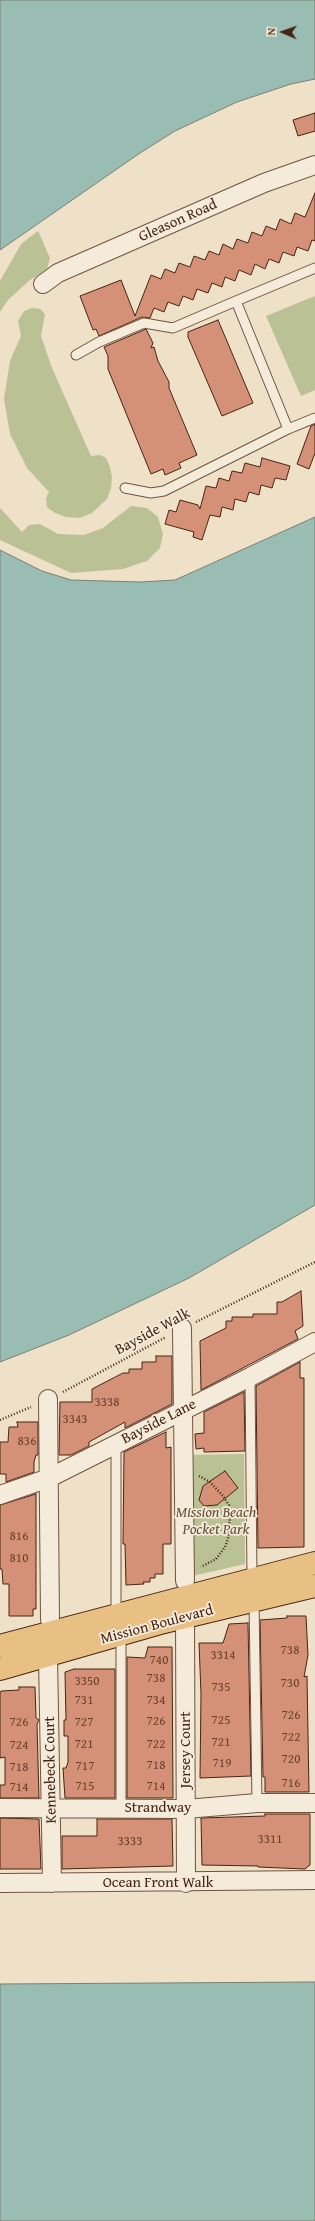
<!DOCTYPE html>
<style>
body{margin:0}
#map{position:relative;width:315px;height:2221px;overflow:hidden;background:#efe0c8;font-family:"Gentium Book Plus",serif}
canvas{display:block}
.north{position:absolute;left:263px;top:12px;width:40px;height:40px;-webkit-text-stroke:3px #f5ebdb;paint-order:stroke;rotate:272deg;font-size:11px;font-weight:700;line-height:16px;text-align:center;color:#462413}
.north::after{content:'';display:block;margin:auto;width:14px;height:18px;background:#462413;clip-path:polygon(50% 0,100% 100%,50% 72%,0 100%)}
</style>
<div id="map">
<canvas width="315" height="2221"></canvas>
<div class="north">N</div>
</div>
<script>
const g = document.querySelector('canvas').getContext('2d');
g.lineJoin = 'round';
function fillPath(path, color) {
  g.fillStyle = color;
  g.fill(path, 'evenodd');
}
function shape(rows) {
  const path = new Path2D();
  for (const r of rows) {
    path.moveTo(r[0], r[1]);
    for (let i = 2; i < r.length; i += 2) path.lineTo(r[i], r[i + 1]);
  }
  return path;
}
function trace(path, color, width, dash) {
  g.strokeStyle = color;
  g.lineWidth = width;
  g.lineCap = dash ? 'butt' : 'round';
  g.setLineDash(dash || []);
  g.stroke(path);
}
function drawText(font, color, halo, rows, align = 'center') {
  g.font = font + ' "Gentium Book Plus",serif';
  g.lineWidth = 3.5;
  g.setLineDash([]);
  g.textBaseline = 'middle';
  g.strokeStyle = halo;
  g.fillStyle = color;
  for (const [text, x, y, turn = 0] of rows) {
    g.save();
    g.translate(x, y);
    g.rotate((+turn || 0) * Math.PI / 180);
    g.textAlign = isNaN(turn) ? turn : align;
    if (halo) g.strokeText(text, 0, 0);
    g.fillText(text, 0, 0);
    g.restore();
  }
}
fillPath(shape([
 [38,231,50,258,47,269,30,280,8,300,0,312,0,281,21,244],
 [315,296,315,390,301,396,266,316],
 [32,308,40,309,45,314,41,336,52,368,91,456,100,455,106,458,110,467,112,477,111,488,107,499,92,513,80,518,66,517,55,513,47,507,46,498,49,492,27,468,10,434,4,399,10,361,21,336,18,321,24,311],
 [131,506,147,508,158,517,163,534,160,548,147,561,123,569,71,573,0,540,0,508,22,532,29,525,40,524,58,534,84,535,103,528],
 [244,1454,245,1564,188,1577,186,1455]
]), '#bac295');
const water = shape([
 [0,0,315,0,315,79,291,84,237,102,175,131,140,153,0,250,0,0],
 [315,517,315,1205,189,1278,69,1335,0,1362,0,550,42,571,71,580,140,582,175,580,315,517],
 [315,1982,315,2221,0,2221,0,1984,315,1982]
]);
fillPath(water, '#9abdb3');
trace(water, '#788073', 1);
const building = shape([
 [315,113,315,131,298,136,293,120,315,113],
 [315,193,315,241,312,240,308,251,297,247,294,256,283,252,279,263,269,259,265,269,255,264,251,275,239,270,235,281,225,277,222,287,212,283,208,293,197,289,193,300,183,296,179,306,168,302,164,312,154,308,150,318,142,317,99,336,96,329,93,330,80,296,121,280,135,316,151,275,161,279,165,269,175,273,179,263,190,267,194,256,205,260,209,251,219,255,223,244,233,249,237,239,248,243,252,232,262,236,266,226,276,230,280,219,291,224,295,213,305,217,315,193],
 [218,320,253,403,222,416,188,337,188,332,218,320],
 [146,329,153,343,151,348,154,347,158,361,169,382,169,388,197,455,179,463,181,468,165,475,163,469,151,474,108,369,108,356,104,347,146,329],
 [315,424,315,453,309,469,297,464,311,426,315,424],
 [262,458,290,466,286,480,275,478,272,488,261,485,259,495,249,492,246,502,235,499,233,510,222,507,220,517,210,515,202,540,193,537,194,532,165,524,169,510,176,512,180,500,198,505,200,509,206,486,216,488,219,478,229,481,232,471,242,473,245,463,260,467,262,458],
 [301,1291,303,1326,295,1331,298,1339,201,1390,200,1341,226,1328,226,1321,232,1321,232,1317,253,1317,253,1314,277,1314,277,1302,282,1302,301,1291],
 [156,1356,172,1356,172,1404,125,1428,125,1422,89,1442,89,1446,71,1455,59,1455,60,1402,92,1402,92,1389,123,1373,129,1373,129,1369,142,1369,142,1362,156,1362,156,1356],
 [300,1362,300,1378,304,1378,304,1547,258,1548,256,1386,300,1362],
 [244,1392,245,1451,204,1452,204,1448,196,1449,195,1434,204,1433,204,1412,244,1392],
 [17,1422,38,1422,38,1455,36,1455,34,1462,34,1472,6,1482,6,1474,0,1474,0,1442,8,1442,9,1427,18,1427,17,1422],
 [166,1432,166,1448,171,1447,171,1544,163,1544,163,1574,155,1574,155,1578,150,1578,150,1582,143,1582,144,1584,126,1585,125,1544,123,1544,124,1452,166,1432],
 [225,1471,238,1488,217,1505,204,1506,199,1500,203,1486,225,1471],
 [36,1494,36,1609,33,1609,33,1616,9,1616,9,1584,3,1584,2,1569,0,1569,0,1505,36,1494],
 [287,1616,306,1616,308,1655,304,1677,307,1676,309,1792,265,1792,265,1777,263,1777,260,1620,287,1618,287,1616],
 [248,1623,251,1776,200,1778,201,1694,199,1643,223,1643,229,1624,248,1623],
 [148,1647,172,1647,173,1798,127,1798,127,1657,145,1658,148,1647],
 [74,1669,115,1669,115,1798,65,1798,63,1768,66,1768,68,1762,68,1736,64,1736,64,1720,66,1720,65,1672,74,1669],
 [19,1687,35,1687,36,1718,39,1720,37,1724,39,1798,0,1798,0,1785,5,1785,5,1757,0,1758,0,1693,1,1691,19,1690,19,1687],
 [265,1814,310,1814,310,1865,305,1869,258,1867,258,1866,202,1865,201,1818,265,1816,265,1814],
 [0,1818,39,1819,41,1869,0,1869,0,1818],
 [97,1819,172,1819,173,1866,62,1869,62,1836,97,1836,97,1819]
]);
fillPath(building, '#d49177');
trace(building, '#462413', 1);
const lane = shape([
 [76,355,99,342,144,323,173,328,236,301],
 [288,429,236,301,315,268],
 [125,488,151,493,164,491,288,429,315,418],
 [250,1377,252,1579],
 [254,1600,257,1803],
 [116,1614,116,1444],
 [121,1809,121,1634]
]);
const street = shape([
 [43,284,58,273,264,183,315,165],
 [182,1328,185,1581],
 [48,1399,50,1620],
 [0,1495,49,1478,250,1377,315,1342],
 [185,1617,186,1883],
 [48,1656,52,1883],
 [0,1808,186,1809,257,1803,315,1803],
 [0,1883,315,1880]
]);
const primary = shape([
 [0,1646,315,1563],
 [0,1669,164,1622,315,1586]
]);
trace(lane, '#705340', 11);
trace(street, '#705340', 20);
trace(primary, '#462413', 24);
trace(shape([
 [196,1322,315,1262],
 [63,1392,166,1337],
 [0,1420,31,1407],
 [199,1476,210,1482,223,1496,229,1505,230,1516,228,1539,225,1547,216,1559,201,1567],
 [230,1516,240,1516]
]), '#462413', 2.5, [1, 2]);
trace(lane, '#f5ebdb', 9);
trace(street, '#f5ebdb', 18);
trace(primary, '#e8c084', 22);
drawText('13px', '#6a3f2c', null, [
 ["3338",107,1403],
 ["3343",75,1420],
 ["836",27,1442],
 ["816",19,1537],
 ["810",19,1559],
 ["738",290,1651],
 ["3314",223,1656],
 ["740",159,1661],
 ["738",156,1679],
 ["3350",87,1682],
 ["730",290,1684],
 ["735",221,1688],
 ["731",84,1701],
 ["734",156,1701],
 ["726",291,1716],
 ["725",221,1721],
 ["726",156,1722],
 ["726",19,1723],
 ["727",84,1723],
 ["722",291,1738],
 ["721",221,1743],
 ["721",84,1745],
 ["722",156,1745],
 ["724",19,1746],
 ["720",291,1760],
 ["719",222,1764],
 ["718",156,1766],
 ["717",85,1767],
 ["718",19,1768],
 ["716",291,1784],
 ["715",85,1787],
 ["714",156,1787],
 ["714",19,1788],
 ["3311",270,1840],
 ["3333",130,1842]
]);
drawText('15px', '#462413', '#f5ebdb', [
 ["Gleason Road",178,221,-24],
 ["Bayside Walk",153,1332,-28],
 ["Bayside Lane",159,1422,-27],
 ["Mission Boulevard",157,1625,-15],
 ["Jersey Court",186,1750,-90],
 ["Kennebeck Court",51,1770,-91],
 ["Strandway",158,1808],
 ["Ocean Front Walk",158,1883]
]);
drawText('italic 15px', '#634c34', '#f5ebdb', [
 ["Mission Beach",216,1513],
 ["Pocket Park",216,1530]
]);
</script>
